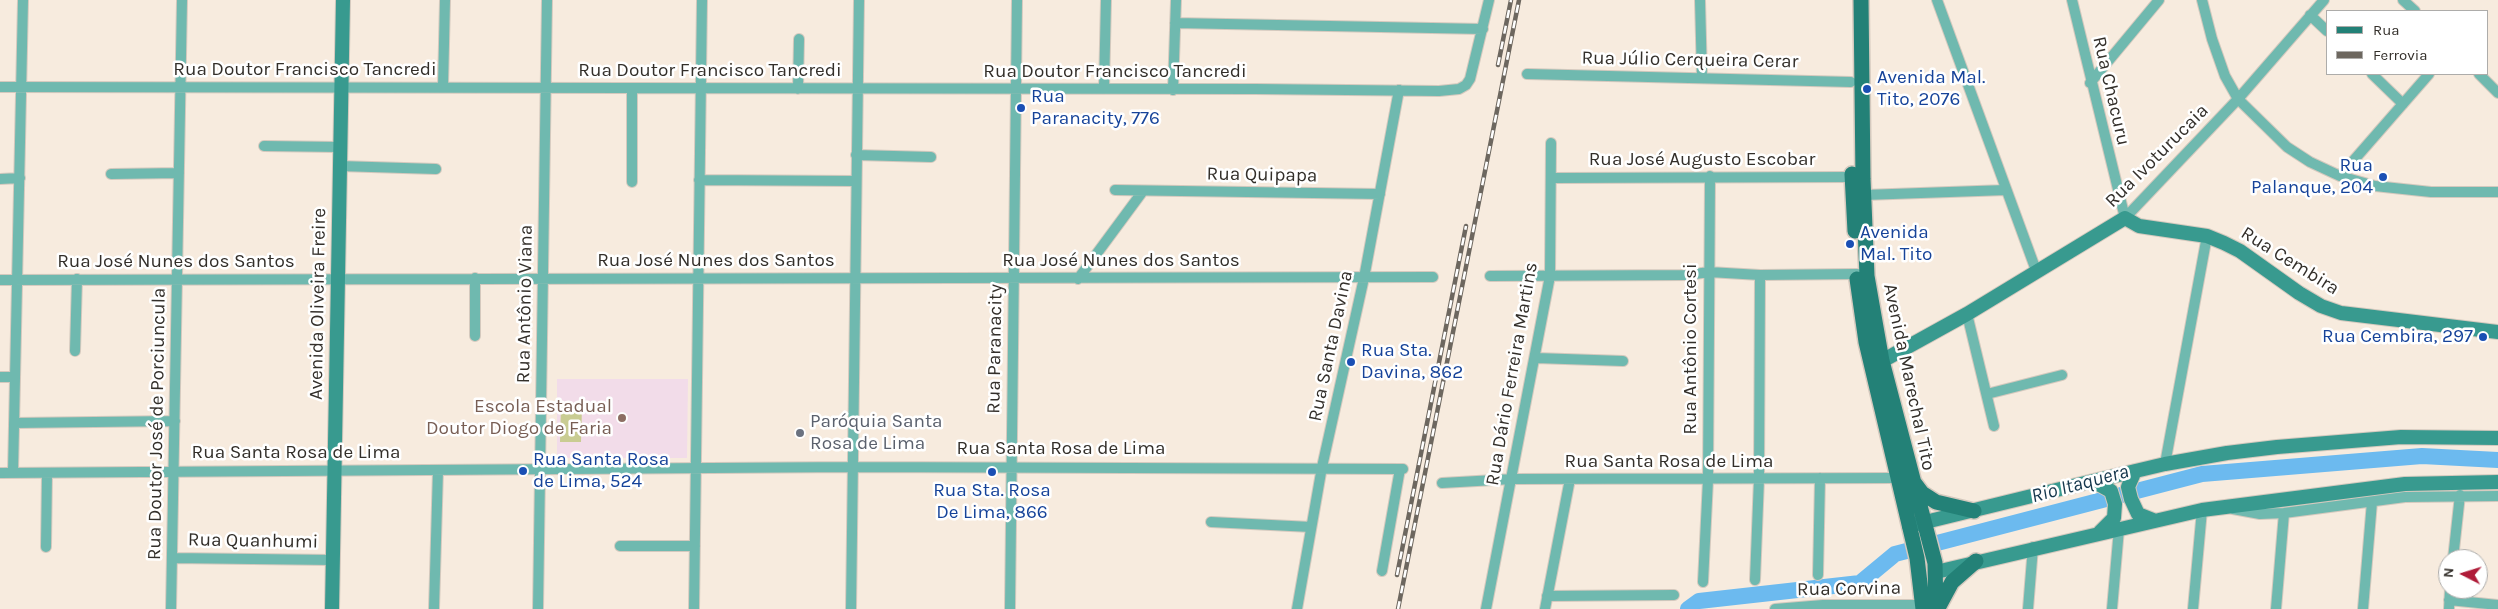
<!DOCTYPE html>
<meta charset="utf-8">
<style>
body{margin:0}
#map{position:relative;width:2498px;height:609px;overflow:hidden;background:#f7ebde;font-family:Karla,sans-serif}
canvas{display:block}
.legend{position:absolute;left:2326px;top:10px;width:162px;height:65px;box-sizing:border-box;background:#fff;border:1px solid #adacaa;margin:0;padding:6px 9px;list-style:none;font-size:15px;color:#332f2a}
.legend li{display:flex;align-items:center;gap:10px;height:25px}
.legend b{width:25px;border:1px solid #adacaa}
.north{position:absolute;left:2438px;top:549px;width:50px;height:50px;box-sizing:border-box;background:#fff;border:1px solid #adacaa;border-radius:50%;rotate:275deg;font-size:14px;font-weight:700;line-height:20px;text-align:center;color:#332f2a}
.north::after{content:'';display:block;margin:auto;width:18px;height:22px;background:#af1b38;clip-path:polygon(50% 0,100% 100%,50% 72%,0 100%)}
</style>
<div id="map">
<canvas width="2498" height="609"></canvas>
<ul class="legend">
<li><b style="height:6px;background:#238177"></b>Rua</li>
<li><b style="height:6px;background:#6d675f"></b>Ferrovia</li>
</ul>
<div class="north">N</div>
</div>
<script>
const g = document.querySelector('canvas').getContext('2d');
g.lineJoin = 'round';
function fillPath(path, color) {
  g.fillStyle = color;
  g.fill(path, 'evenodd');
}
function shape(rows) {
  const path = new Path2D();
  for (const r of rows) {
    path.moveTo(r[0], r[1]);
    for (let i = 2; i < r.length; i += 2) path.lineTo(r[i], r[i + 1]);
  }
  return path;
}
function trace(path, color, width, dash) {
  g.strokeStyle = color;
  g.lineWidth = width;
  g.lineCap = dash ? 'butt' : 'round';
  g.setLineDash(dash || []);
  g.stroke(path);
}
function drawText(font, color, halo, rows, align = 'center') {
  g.font = font + ' Karla,sans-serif';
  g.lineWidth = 5;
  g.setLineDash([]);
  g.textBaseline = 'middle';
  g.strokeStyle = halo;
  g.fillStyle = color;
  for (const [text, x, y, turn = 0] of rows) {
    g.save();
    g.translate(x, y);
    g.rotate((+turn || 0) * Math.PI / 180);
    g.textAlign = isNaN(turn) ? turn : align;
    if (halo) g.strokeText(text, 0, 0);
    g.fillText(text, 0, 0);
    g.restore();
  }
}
fillPath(shape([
 [557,379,688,379,687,458,557,458]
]), '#f2dce9');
fillPath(shape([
 [561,406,582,407,581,442,560,442]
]), '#c9cc92');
trace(shape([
 [1688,609,1699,601,1860,583,1895,554,2202,474,2422,456,2498,460]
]), '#6cbaef', 16);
const street = shape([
 [1700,0,1702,77],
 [1937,0,2037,273],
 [2072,0,2125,218,2238,99,2324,0],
 [2202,0,2212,39,2225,76,2238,99,2287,147,2310,162,2340,176,2375,186,2431,192,2498,192],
 [2403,0,2415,11],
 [2310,15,2327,31],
 [1175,23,1483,29],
 [1527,74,1851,82],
 [2372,74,2403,104],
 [2479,74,2498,93],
 [2090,83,2159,0],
 [0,87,1255,89,1439,91,1459,89,1466,85,1470,79,1489,0],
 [443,87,445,0],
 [632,88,632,182],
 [798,89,799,39],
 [1104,89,1106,0],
 [1173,90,1176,0],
 [264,146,340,147],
 [856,155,931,157],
 [339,166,436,169],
 [111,174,179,173],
 [2340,176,2429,74],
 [1552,178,1852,177],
 [0,179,20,178],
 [699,180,856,181],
 [1115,190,1380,194],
 [1864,195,2006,190],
 [1490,276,1688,275,1709,272,1760,275,1857,274],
 [1078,279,1143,191],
 [0,280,1433,277],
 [1967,314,1994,426],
 [475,336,475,278],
 [75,351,77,279],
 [1536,358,1623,361],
 [0,377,15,377],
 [1987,394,2062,375],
 [14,423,175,421],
 [2165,464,2207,236],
 [0,473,853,467,1403,469],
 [13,473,23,0],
 [1442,483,1512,479,1897,478],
 [2233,509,2260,514,2284,513,2405,497,2498,496],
 [1211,522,1311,527],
 [620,546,695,546],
 [46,547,47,473],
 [172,558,333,560],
 [2453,559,2460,495],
 [1382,571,1400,469],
 [1818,575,1820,478],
 [1755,580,1759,479,1760,275],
 [1703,582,1708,480,1710,176],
 [1547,596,1674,595],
 [2449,600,2498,605],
 [171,609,182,0],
 [434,609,438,470],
 [538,609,547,0],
 [694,609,702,0],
 [851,609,859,0],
 [1010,609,1017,0],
 [1297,609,1322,467,1364,278,1399,90],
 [1486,609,1550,276,1551,143],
 [1545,609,1570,479],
 [1775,609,1823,605,1923,605],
 [2028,609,2033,547],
 [2112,609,2119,529],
 [2193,609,2202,510],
 [2276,609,2284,513],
 [2363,609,2372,502],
 [2449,609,2450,589]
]);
const secondary = shape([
 [1882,361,1967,314,2125,218,2139,226,2207,236,2224,243,2240,251,2299,293,2321,306,2341,313,2498,332],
 [2135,471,2128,487,2131,499,2138,514,2153,520],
 [2089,482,2100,485,2111,491,2115,504,2114,518,2100,532],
 [1909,526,2089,482,2165,464,2227,453,2277,447,2401,437,2498,438],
 [1936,572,2202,510,2405,484,2498,482],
 [332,609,343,0]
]);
const primary = shape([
 [1861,0,1863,179,1867,276,1882,361,1935,563,1936,609],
 [1852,174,1855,231],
 [1857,279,1866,342,1917,558,1923,609],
 [1913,481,1922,493,1936,502,1974,511],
 [1938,608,1952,582,1976,561]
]);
trace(street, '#d4c9be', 12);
trace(secondary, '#d4c9be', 16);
trace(primary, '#d4c9be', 18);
trace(street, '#6fb9af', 10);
trace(secondary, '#389a8f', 14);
trace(primary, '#238177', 15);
const rail = shape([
 [1498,65,1511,0],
 [1397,575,1466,226],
 [1398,609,1519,0]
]);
trace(rail, '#6d675f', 4.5);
trace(rail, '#fff', 2.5, [8]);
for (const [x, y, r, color] of [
 [1867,89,5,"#1a4fb4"],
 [1021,108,5,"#1a4fb4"],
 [2383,177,5,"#1a4fb4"],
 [1850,244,5,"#1a4fb4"],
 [2483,337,5,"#1a4fb4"],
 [1351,362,5,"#1a4fb4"],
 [622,418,5,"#8d6e63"],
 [800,433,5,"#6b7280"],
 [523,471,5,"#1a4fb4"],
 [992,472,5,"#1a4fb4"]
]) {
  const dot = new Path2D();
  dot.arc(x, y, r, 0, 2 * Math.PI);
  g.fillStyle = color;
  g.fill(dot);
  trace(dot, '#fff', 2);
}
drawText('19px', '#332f2a', '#fff', [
 ["Rua Júlio Cerqueira Cerar",1690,60,1],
 ["Rua Doutor Francisco Tancredi",305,70],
 ["Rua Doutor Francisco Tancredi",710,71],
 ["Rua Doutor Francisco Tancredi",1115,72],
 ["Rua Chacuru",2111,91,77],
 ["Rua Ivoturucaia",2157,156,-45],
 ["Rua José Augusto Escobar",1702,160],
 ["Rua Quipapa",1262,175,1],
 ["Rua José Nunes dos Santos",716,261],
 ["Rua José Nunes dos Santos",1121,261],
 ["Rua Cembira",2290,261,32],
 ["Rua José Nunes dos Santos",176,262],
 ["Avenida Oliveira Freire",318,304,-89],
 ["Rua Antônio Viana",525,304,-89],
 ["Rua Santa Davina",1331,346,-78],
 ["Rua Paranacity",995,349,-89],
 ["Rua Antônio Cortesi",1691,349,-90],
 ["Rua Dário Ferreira Martins",1512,374,-80],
 ["Avenida Marechal Tito",1909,377,78],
 ["Rua Doutor José de Porciuncula",157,424,-89],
 ["Rua Santa Rosa de Lima",1061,449],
 ["Rua Santa Rosa de Lima",296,453],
 ["Rua Santa Rosa de Lima",1669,462],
 ["Rua Quanhumi",253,541,1],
 ["Rua Corvina",1849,589,-1]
]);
drawText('19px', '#164399', '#fff', [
 ["Avenida Mal.",1877,78],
 ["Tito, 2076",1877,100],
 ["Rua",1031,97],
 ["Paranacity, 776",1031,119],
 ["Rua",2373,166,"right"],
 ["Palanque, 204",2373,188,"right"],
 ["Avenida",1860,233],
 ["Mal. Tito",1860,255],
 ["Rua Cembira, 297",2473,337,"right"],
 ["Rua Sta.",1361,351],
 ["Davina, 862",1361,373],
 ["Rua Santa Rosa",533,460],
 ["de Lima, 524",533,482],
 ["Rua Sta. Rosa",992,491,"center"],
 ["De Lima, 866",992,513,"center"]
], 'left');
drawText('19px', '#785e54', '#fff', [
 ["Escola Estadual",612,407],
 ["Doutor Diogo de Faria",612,429]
], 'right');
drawText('19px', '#5b616d', '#fff', [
 ["Paróquia Santa",810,422],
 ["Rosa de Lima",810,444]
], 'left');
drawText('italic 20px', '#14364c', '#fff', [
 ["Rio Itaquera",2080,484,-15]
]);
</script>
